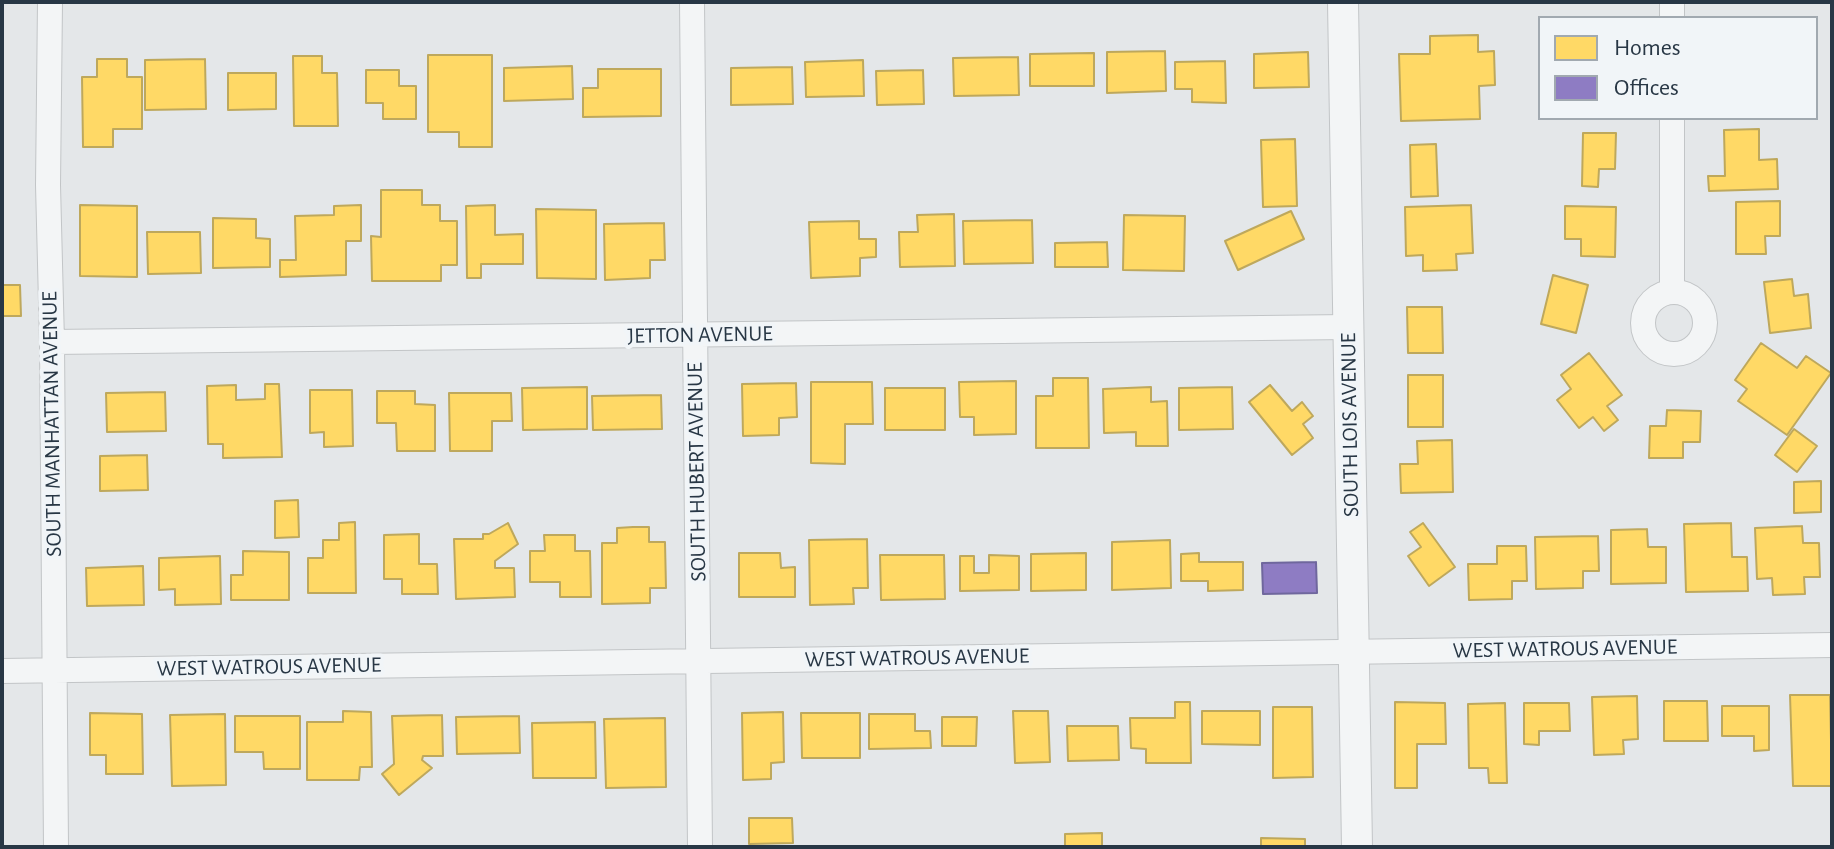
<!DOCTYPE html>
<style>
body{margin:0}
#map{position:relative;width:1834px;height:849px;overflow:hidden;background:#e4e7e9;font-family:"Alegreya Sans",sans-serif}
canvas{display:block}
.frame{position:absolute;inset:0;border:4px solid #283745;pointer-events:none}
.legend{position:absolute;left:1538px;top:16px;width:280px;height:104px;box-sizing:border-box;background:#f1f5f8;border:2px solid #a1a9b0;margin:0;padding:10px 14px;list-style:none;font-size:24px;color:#283745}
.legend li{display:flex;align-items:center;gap:16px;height:40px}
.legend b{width:40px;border:2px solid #a1a9b0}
</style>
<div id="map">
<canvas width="1834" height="849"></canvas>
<div class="frame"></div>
<ul class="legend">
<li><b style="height:22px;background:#ffd966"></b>Homes</li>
<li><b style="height:22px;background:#8e7cc3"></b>Offices</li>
</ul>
</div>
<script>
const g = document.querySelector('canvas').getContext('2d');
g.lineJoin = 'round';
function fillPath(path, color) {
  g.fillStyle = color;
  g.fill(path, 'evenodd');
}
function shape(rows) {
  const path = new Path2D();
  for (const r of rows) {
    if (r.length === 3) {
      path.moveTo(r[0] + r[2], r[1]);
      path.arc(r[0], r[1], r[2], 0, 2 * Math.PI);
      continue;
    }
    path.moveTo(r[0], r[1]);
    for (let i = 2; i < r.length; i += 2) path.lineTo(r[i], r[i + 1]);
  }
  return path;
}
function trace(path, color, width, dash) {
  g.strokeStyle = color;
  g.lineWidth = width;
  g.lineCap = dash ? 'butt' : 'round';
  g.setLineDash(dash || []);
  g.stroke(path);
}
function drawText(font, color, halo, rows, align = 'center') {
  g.font = font + ' "Alegreya Sans",sans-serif';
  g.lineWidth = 8;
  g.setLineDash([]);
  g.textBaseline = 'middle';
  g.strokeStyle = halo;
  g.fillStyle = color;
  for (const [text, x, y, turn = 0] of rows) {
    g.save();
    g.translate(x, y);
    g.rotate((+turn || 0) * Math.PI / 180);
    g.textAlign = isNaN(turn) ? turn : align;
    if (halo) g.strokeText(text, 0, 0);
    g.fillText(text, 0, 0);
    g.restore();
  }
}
const homes = shape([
 [1478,35,1478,52,1494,51,1495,85,1479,86,1480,119,1401,121,1399,54,1430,54,1430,36,1478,35],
 [1165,51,1166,91,1107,93,1107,52,1165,51],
 [1308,52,1309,87,1254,88,1254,54,1308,52],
 [1094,53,1094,86,1030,86,1030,54,1094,53],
 [428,55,492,55,492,147,459,147,459,132,428,132,428,55],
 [293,56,322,56,322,73,337,73,338,126,294,126,293,56],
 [1018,57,1019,95,954,96,953,58,1018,57],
 [97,59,127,59,127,77,142,77,142,129,113,129,113,147,83,147,82,77,97,77,97,59],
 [205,59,206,109,145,110,145,60,205,59],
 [863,60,864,96,806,97,805,62,863,60],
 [1225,61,1226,103,1192,102,1192,89,1175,89,1175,62,1225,61],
 [572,66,573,99,504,101,504,68,572,66],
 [792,67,793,104,731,105,731,68,792,67],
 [598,69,661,69,661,116,583,117,583,88,598,88,598,69],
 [366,70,399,70,399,86,416,86,416,119,383,119,383,103,366,103,366,70],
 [923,70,924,104,877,105,876,71,923,70],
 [228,73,276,73,276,109,228,110,228,73],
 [1759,129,1759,160,1777,159,1778,189,1709,191,1708,176,1725,176,1724,130,1759,129],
 [1583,133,1616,133,1615,169,1599,169,1598,187,1582,186,1583,133],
 [1295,139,1297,206,1263,207,1261,140,1295,139],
 [1436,144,1438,196,1411,197,1410,145,1436,144],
 [381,190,422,190,422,205,440,205,440,221,457,221,457,265,441,265,441,281,372,281,371,236,381,237,381,190],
 [1780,201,1780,236,1765,236,1766,254,1736,254,1736,202,1780,201],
 [80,205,137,206,137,277,80,276,80,205],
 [361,205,361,241,346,241,346,275,280,277,280,260,296,260,295,216,334,215,334,206,361,205],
 [495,205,495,235,523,234,523,264,481,264,481,278,467,278,466,206,495,205],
 [1471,205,1473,253,1456,254,1457,270,1423,271,1423,255,1406,256,1405,207,1471,205],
 [1565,206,1616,207,1615,257,1581,256,1581,239,1565,239,1565,206],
 [536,209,596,210,596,279,537,278,536,209],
 [1291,211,1304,239,1238,270,1225,241,1291,211],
 [954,214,955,266,900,267,899,232,918,232,917,215,954,214],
 [1124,215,1185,216,1184,271,1123,270,1124,215],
 [213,218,256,219,256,238,270,239,270,267,213,268,213,218],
 [1032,220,1033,263,964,264,963,221,1032,220],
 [859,221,859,239,876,239,876,257,860,258,860,276,811,278,809,222,859,221],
 [664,223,665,260,650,260,650,278,605,280,604,224,664,223],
 [147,232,200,232,201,273,148,274,147,232],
 [1107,242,1108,267,1055,267,1055,243,1107,242],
 [1553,275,1588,285,1576,333,1541,324,1553,275],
 [1792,279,1794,296,1808,294,1811,328,1770,333,1764,282,1792,279],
 [2,285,20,285,21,316,2,316,2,285],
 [1407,307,1442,307,1443,353,1408,353,1407,307],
 [1761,343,1797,368,1806,356,1831,373,1787,435,1738,401,1747,389,1735,380,1761,343],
 [1589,353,1622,395,1607,406,1618,420,1604,431,1593,417,1579,428,1557,400,1571,389,1561,375,1589,353],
 [1408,375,1443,375,1443,427,1408,427,1408,375],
 [1053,378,1088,378,1089,448,1036,448,1036,396,1053,396,1053,378],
 [1016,381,1016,434,974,435,974,417,960,417,959,382,1016,381],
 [811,382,872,382,873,424,845,424,845,464,811,463,811,382],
 [796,383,797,417,779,418,779,435,743,436,742,384,796,383],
 [265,384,279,384,282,457,223,458,223,444,208,444,207,386,236,385,236,400,265,399,265,384],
 [1270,385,1292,411,1302,402,1313,416,1303,424,1313,438,1292,455,1249,402,1270,385],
 [587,387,587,429,523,430,522,388,587,387],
 [1151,387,1151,402,1167,401,1168,446,1136,446,1136,432,1104,433,1103,389,1151,387],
 [1232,387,1233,429,1179,430,1179,388,1232,387],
 [885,388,945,388,945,430,885,430,885,388],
 [310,390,352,390,353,446,324,447,324,432,310,433,310,390],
 [377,391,415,391,415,404,435,405,435,451,397,451,396,423,377,423,377,391],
 [165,392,166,431,107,432,106,393,165,392],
 [449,393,511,393,512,421,492,421,492,451,450,451,449,393],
 [661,395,662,429,593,430,592,396,661,395],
 [1667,410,1701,411,1700,442,1683,442,1683,458,1649,458,1650,426,1666,426,1667,410],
 [1794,429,1817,446,1797,472,1775,455,1794,429],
 [1452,440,1453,492,1401,493,1400,464,1418,464,1417,441,1452,440],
 [147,455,148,490,100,491,100,456,147,455],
 [1821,481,1821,512,1794,513,1794,482,1821,481],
 [298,500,299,537,275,538,275,501,298,500],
 [355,522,356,593,308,593,308,558,323,558,323,540,339,540,339,523,355,522],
 [508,523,518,544,495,561,495,568,514,568,515,597,456,599,454,539,483,539,483,534,489,534,508,523],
 [1423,523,1455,567,1429,586,1408,556,1421,547,1410,532,1423,523],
 [1731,523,1732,557,1747,557,1748,591,1686,592,1684,524,1731,523],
 [1802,526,1803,543,1819,543,1820,577,1804,577,1805,594,1773,595,1772,578,1757,579,1755,528,1802,526],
 [633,527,649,527,649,542,665,542,666,588,650,588,650,603,602,604,602,543,617,543,617,528,633,527],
 [1647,529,1648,547,1666,547,1666,583,1611,584,1611,530,1647,529],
 [419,534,419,564,437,564,438,594,402,594,402,579,384,579,384,535,419,534],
 [544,535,575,535,575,551,590,551,591,597,560,597,560,582,530,582,530,551,545,551,544,535],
 [1598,536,1599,571,1583,571,1583,588,1536,589,1535,537,1598,536],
 [867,539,868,588,853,588,854,604,810,605,809,540,867,539],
 [1170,540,1171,588,1112,590,1112,542,1170,540],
 [1497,546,1526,546,1527,581,1512,581,1512,599,1469,600,1468,564,1497,564,1497,546],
 [243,551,289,552,289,600,231,600,231,575,243,575,243,551],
 [739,553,780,553,781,568,795,567,795,597,739,597,739,553],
 [1086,553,1086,590,1031,591,1031,554,1086,553],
 [1199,553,1199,562,1243,562,1243,590,1208,591,1208,581,1181,581,1181,554,1199,553],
 [880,555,944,555,945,599,881,600,880,555],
 [989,555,1019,556,1019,590,960,591,960,556,974,556,974,573,989,573,989,555],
 [220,556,221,604,175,605,175,589,159,590,159,558,220,556],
 [143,566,144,605,87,606,86,568,143,566],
 [1790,695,1830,695,1832,786,1793,786,1790,695],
 [1637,696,1638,739,1623,740,1624,754,1594,755,1592,697,1637,696],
 [1664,701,1707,701,1708,741,1664,741,1664,701],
 [1175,702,1190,702,1191,763,1146,763,1146,749,1131,748,1130,718,1175,718,1175,702],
 [1395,702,1445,703,1446,744,1417,744,1417,788,1395,788,1395,702],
 [1505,703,1507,783,1489,783,1488,768,1469,768,1468,704,1505,703],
 [1524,703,1569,703,1570,731,1539,731,1539,745,1524,744,1524,703],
 [1722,706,1769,706,1769,750,1754,751,1754,736,1722,736,1722,706],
 [1273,707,1312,707,1313,777,1273,778,1273,707],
 [343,711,371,712,372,767,360,767,359,780,307,780,307,722,343,722,343,711],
 [1013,711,1048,711,1050,762,1015,763,1013,711],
 [1202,711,1260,711,1260,745,1202,744,1202,711],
 [783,712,784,762,771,763,771,779,743,780,742,713,783,712],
 [90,713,142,714,143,774,106,774,106,755,90,755,90,713],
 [801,713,860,713,860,758,802,758,801,713],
 [225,714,226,785,172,786,170,715,225,714],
 [869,714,915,714,915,731,930,731,931,748,869,749,869,714],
 [442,715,443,756,423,756,422,760,432,768,399,795,382,774,394,764,392,716,442,715],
 [235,716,300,716,300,769,264,769,263,752,235,752,235,716],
 [519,716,520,753,457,754,456,717,519,716],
 [942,717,977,717,976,746,942,746,942,717],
 [665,718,666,787,606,788,604,719,665,718],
 [595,722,596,778,533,778,532,723,595,722],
 [1067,726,1118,726,1119,760,1068,761,1067,726],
 [749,818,792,818,793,843,749,844,749,818],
 [1102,833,1102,847,1065,847,1065,834,1102,833],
 [1261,838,1305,839,1305,847,1261,847,1261,838]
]);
fillPath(homes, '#ffd966');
trace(homes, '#bea85c', 2);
const offices = shape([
 [1316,562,1317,593,1263,594,1262,563,1316,562]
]);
fillPath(offices, '#8e7cc3');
trace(offices, '#6f679d', 2);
const minor = shape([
 [50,2,48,185,52,342,56,847],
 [692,2,700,847],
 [1672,2,1672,18],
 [1672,118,1672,292],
 [1674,323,31],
 [52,342,1348,327],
 [2,671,1832,645]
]);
const tertiary = shape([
 [1343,2,1357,847]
]);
trace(minor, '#c2c5c7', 26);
trace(tertiary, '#c2c5c7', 32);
trace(minor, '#f3f5f6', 24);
trace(tertiary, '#f3f5f6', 30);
drawText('22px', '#283745', '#f1f5f8', [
 ["JETTON AVENUE",700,335,-1],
 ["SOUTH MANHATTAN AVENUE",52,424,-91],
 ["SOUTH LOIS AVENUE",1350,425,-91],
 ["SOUTH HUBERT AVENUE",697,472,-91],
 ["WEST WATROUS AVENUE",1565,649,-1],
 ["WEST WATROUS AVENUE",917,658,-1],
 ["WEST WATROUS AVENUE",269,667,-1]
]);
</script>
